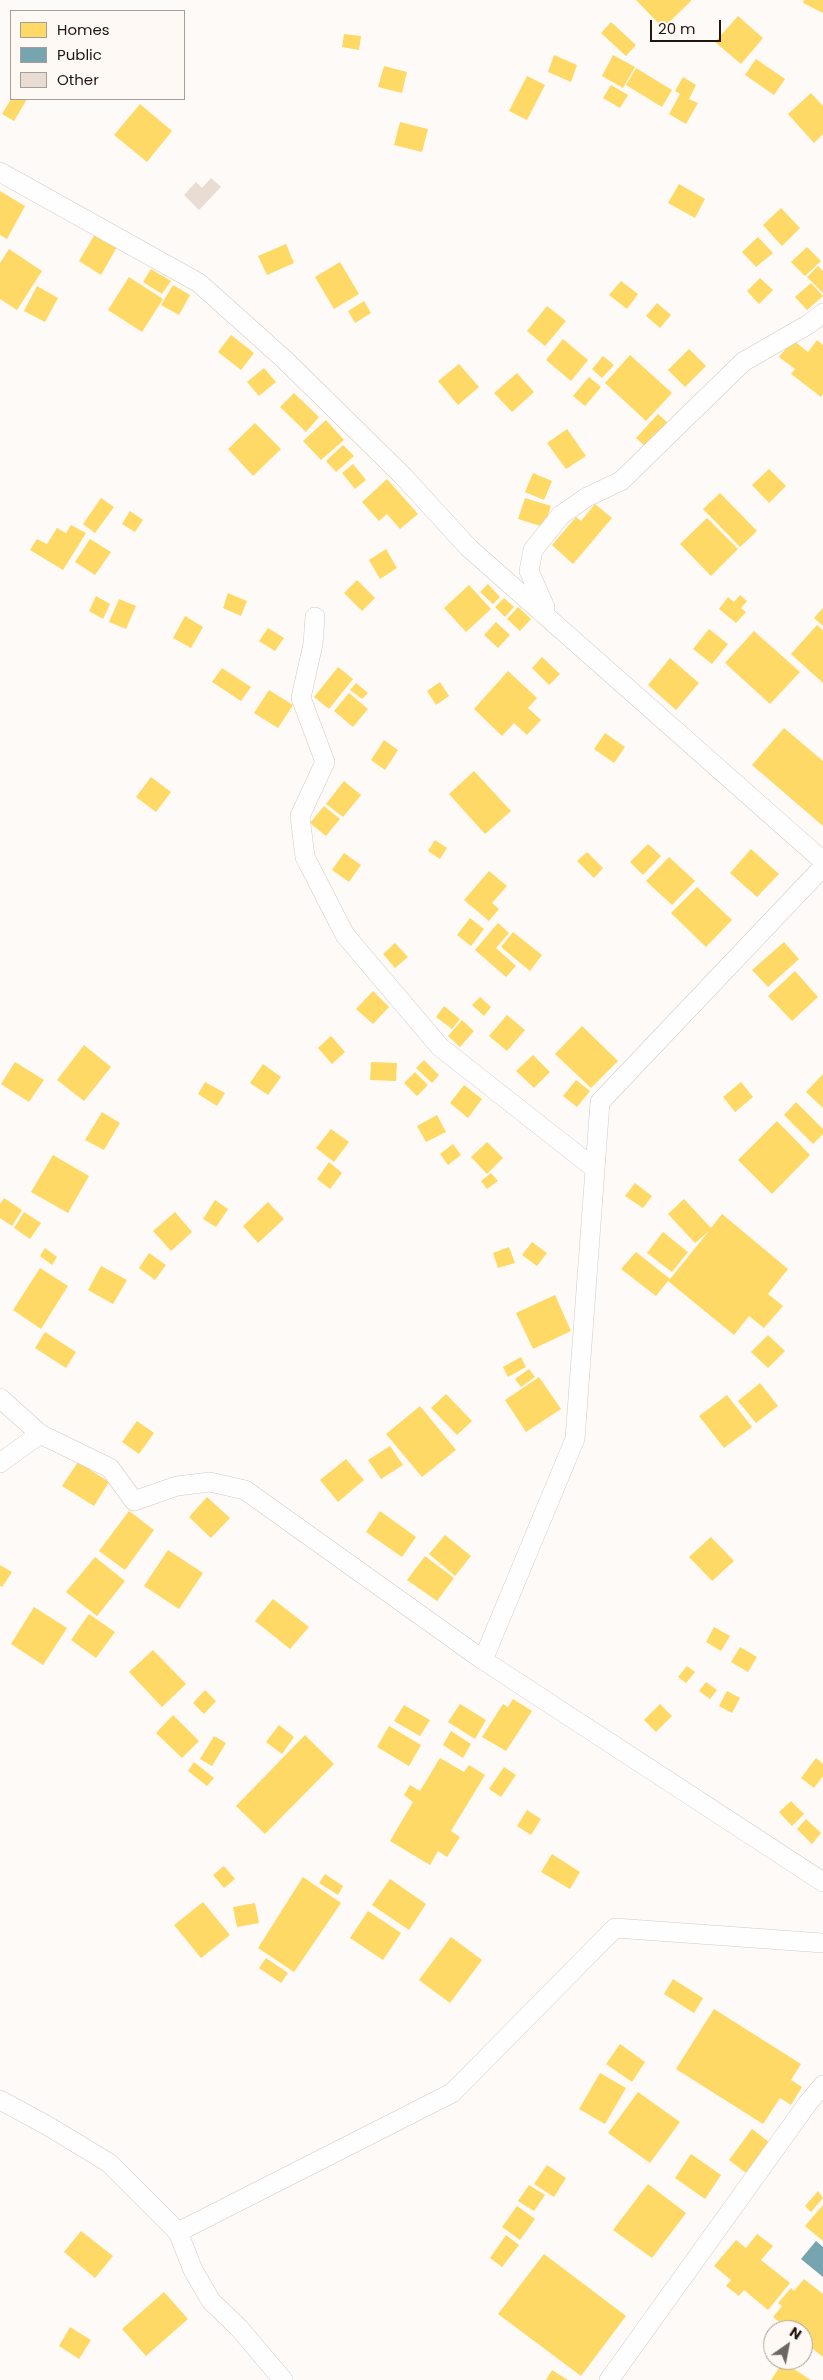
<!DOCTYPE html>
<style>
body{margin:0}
#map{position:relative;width:823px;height:2380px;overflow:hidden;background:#fdfaf7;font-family:Poppins,sans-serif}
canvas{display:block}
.legend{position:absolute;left:10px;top:10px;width:175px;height:90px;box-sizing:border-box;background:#fff9f5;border:1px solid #a69f99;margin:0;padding:6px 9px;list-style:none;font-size:15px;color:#211710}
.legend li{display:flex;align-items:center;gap:10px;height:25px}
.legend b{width:25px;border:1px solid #a69f99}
.north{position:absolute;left:763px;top:2320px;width:50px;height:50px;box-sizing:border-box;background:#fff9f5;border:1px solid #a69f99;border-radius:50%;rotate:33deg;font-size:14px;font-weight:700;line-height:20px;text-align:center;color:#211710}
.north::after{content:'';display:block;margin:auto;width:18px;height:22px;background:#6e6661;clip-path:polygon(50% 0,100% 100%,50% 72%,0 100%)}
.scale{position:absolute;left:650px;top:20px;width:71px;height:22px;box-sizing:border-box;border:2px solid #211710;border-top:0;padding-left:6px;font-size:15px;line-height:18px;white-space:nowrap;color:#211710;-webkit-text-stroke:4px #fff9f5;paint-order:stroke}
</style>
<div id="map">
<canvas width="823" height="2380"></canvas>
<ul class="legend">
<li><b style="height:14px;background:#ffd966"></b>Homes</li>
<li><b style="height:14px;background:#76a5af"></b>Public</li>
<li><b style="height:14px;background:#e9ddd3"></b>Other</li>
</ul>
<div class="north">N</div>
<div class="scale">20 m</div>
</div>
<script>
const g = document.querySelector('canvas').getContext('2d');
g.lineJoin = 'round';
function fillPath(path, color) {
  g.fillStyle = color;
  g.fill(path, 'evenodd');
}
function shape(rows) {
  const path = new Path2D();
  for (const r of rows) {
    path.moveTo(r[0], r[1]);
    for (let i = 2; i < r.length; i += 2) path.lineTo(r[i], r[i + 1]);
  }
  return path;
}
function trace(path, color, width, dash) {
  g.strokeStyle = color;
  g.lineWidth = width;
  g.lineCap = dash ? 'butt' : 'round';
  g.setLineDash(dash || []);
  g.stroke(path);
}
fillPath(shape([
 [636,0,691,0,691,1,663,28],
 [804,0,823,0,823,13,803,3],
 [738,16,763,38,741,64,715,42],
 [611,22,636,45,626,56,601,33],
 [344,34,361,36,359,50,342,47],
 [554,55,577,65,571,82,548,72],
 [613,55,635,67,623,88,602,76],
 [756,59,785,79,774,95,745,75],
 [384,66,407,72,402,93,378,87],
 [636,68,672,90,662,107,626,85],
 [527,76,545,85,527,120,509,111],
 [683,77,696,85,689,99,698,103,686,124,669,114,680,94,675,91],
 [611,85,628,95,620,108,603,98],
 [811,93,823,106,823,134,814,143,788,114],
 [11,99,27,99,14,121,2,114],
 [140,104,172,131,147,162,114,135],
 [400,122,428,129,422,152,394,145],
 [679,184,705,199,695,218,668,203],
 [0,191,25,206,7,239,0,235],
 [781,208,800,228,782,246,763,225],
 [95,234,117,247,101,275,79,261],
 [758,237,773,253,756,267,742,252],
 [286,244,294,263,267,275,258,256],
 [807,247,821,261,805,276,791,262],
 [9,249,42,271,17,310,0,299,0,263],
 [340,262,359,294,334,309,315,277],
 [818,266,823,271,823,293,807,277],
 [151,269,171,281,162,294,143,282],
 [129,277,163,299,142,332,108,310],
 [760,278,773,290,759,304,747,291],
 [621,281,638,294,627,309,609,295],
 [811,283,823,296,807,310,795,297],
 [173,285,190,295,179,315,161,305],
 [37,286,58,298,45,322,24,311],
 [364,301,371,313,355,323,348,311],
 [657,303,671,315,660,328,646,316],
 [547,306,566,321,545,346,527,331],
 [231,335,254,353,241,370,218,352],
 [563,339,588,360,571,381,546,360],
 [793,340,808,352,817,340,823,345,823,394,821,397,791,374,795,369,779,357],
 [689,349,706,366,685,387,668,370],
 [630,355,672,393,646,421,605,383],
 [603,356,614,365,602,378,592,369],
 [459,364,479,387,458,405,438,381],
 [264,368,276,382,259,396,247,382],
 [517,373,534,392,512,412,494,393],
 [589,377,601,387,585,406,573,396],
 [294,393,319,417,306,432,280,407],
 [658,414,668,423,646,447,636,438],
 [326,420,344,440,321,460,303,441],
 [255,423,281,449,253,476,228,449],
 [567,429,586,456,566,469,547,443],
 [343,445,354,456,336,472,326,461],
 [353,464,366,480,355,489,342,473],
 [769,469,786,486,769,503,752,485],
 [533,473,552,481,544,500,525,492],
 [387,479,418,514,400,529,387,514,379,521,362,502],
 [720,493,757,531,740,547,703,509],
 [101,498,114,507,95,533,83,524],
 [525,498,551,506,544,527,518,519],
 [595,504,612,518,573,564,552,545,576,517,581,521],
 [130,511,143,520,135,532,122,524],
 [707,518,738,549,711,576,680,544],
 [71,525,86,533,63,570,30,550,37,539,47,544,57,528,66,533],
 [90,539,111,552,95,575,75,562],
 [386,549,397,568,380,579,369,560],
 [357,580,375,598,362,611,344,593],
 [488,584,500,597,493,604,480,592],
 [469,585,491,609,466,632,444,608],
 [228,593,247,601,241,616,223,608],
 [740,595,747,601,741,608,746,612,736,623,719,609,728,597,734,602],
 [96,596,110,604,103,619,89,611],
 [504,598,514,607,505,617,495,607],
 [119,599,136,606,126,629,109,622],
 [518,607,531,619,520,631,507,619],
 [823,608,823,626,814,618],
 [185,616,203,627,191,648,173,638],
 [496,622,510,635,498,648,484,635],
 [817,625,823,630,823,683,791,654],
 [268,628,284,638,275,651,259,641],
 [709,629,728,644,712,664,693,649],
 [754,631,800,672,770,704,725,663],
 [542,657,560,674,549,685,532,668],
 [670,658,699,683,676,710,648,685],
 [338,667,353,679,329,709,314,697],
 [222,668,251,687,241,701,212,682],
 [508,671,537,698,528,708,541,720,527,735,514,723,502,736,474,709],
 [440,682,449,696,436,705,427,691],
 [356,683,368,693,362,699,350,690],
 [269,690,293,705,278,728,254,713],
 [349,693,368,709,353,727,334,711],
 [784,728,823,761,823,826,752,765],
 [605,733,625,747,614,763,594,749],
 [384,740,398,750,385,770,371,760],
 [474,771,511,811,485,834,449,794],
 [151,777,171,792,156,812,136,797],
 [344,781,361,795,343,817,326,804],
 [324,806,340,819,326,836,310,823],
 [435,840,447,848,440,859,428,851],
 [648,844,661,856,643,875,630,862],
 [751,849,779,874,757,897,730,873],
 [587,852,603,868,594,878,577,861],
 [344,853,361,865,349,882,332,870],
 [669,857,695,881,672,905,646,881],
 [489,871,507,886,492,903,499,909,489,921,464,900],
 [697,887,732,920,706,947,671,913],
 [470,918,484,929,471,946,457,935],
 [498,923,509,933,496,948,516,966,506,977,475,950],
 [513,932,542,955,530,971,501,947],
 [784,942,799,959,768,987,752,970],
 [395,943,408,957,395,968,383,954],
 [795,971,818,997,792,1021,768,996],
 [373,991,389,1007,373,1024,356,1009],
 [480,997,491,1007,484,1016,472,1005],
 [444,1006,460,1019,452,1029,436,1017],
 [507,1015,525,1030,507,1051,489,1036],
 [462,1020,474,1031,460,1047,448,1036],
 [582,1026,618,1061,591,1088,555,1054],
 [331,1036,345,1052,332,1064,318,1048],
 [84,1045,111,1067,84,1101,57,1080],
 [533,1055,550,1072,534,1088,516,1071],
 [424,1060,439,1075,432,1083,416,1068],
 [15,1062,44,1080,29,1102,1,1084],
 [371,1062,397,1063,396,1081,370,1080],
 [263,1064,281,1077,268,1095,250,1083],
 [415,1072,428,1085,417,1096,404,1083],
 [823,1074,823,1108,806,1092],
 [576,1080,590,1091,577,1107,563,1096],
 [205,1082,225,1093,217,1106,198,1094],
 [741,1082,753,1097,735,1112,723,1097],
 [464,1085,482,1099,468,1118,450,1103],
 [796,1102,823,1129,823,1134,813,1144,784,1115],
 [102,1112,120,1123,104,1150,85,1140],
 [437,1115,446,1132,426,1142,417,1126],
 [777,1121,810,1155,772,1194,738,1160],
 [331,1129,349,1142,334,1162,316,1148],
 [487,1142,503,1158,487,1174,471,1157],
 [453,1144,461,1155,448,1165,440,1154],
 [53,1155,89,1176,68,1213,31,1192],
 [329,1162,342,1173,330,1189,317,1179],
 [491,1173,498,1181,487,1189,481,1181],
 [635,1183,652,1196,643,1208,625,1196],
 [4,1198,22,1210,12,1226,0,1218,0,1204],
 [684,1199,711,1228,722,1214,788,1269,768,1294,783,1306,764,1328,749,1316,734,1335,668,1281,656,1296,621,1269,636,1252,670,1279,709,1231,695,1243,668,1214],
 [215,1200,228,1209,216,1227,203,1219],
 [268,1202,284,1219,258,1243,243,1226],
 [24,1212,41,1223,30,1239,14,1228],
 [175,1212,192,1232,171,1251,153,1231],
 [663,1232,688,1252,672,1272,647,1253],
 [532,1242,547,1253,537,1266,522,1255],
 [509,1247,515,1263,498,1268,493,1253],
 [45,1248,57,1257,52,1265,40,1256],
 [149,1253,166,1265,155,1280,139,1268],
 [101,1266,127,1280,113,1304,88,1290],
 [40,1268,68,1286,41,1329,13,1310],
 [555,1295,571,1331,533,1349,516,1313],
 [45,1332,76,1352,66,1368,35,1348],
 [768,1335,785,1351,768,1368,751,1352],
 [521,1357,526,1367,508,1377,503,1367],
 [529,1369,535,1377,521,1387,515,1379],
 [539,1377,561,1409,526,1432,505,1400],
 [760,1383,778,1406,756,1423,738,1401],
 [446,1394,472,1421,457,1435,431,1408],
 [727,1395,752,1427,724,1448,699,1416],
 [420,1406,456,1450,422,1477,386,1434],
 [137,1421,154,1433,139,1454,122,1442],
 [390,1446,403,1465,381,1479,368,1460],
 [346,1459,364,1480,338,1502,320,1480],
 [78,1462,109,1482,94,1506,62,1486],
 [207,1497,230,1518,211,1538,189,1517],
 [129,1511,154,1530,125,1570,99,1551],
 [380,1511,416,1537,402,1557,366,1532],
 [445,1535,471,1556,455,1576,429,1554],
 [711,1537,734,1561,712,1581,689,1557],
 [168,1550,203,1573,179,1609,144,1586],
 [425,1556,454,1578,437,1601,407,1580],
 [95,1557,125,1581,97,1616,66,1592],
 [0,1565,12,1572,2,1587,0,1586],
 [273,1599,309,1627,290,1649,255,1621],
 [34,1607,67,1628,43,1665,11,1644],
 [89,1614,115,1632,96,1658,71,1640],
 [714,1627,730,1636,721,1651,706,1642],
 [740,1647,757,1657,748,1672,731,1662],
 [153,1650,186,1684,162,1707,129,1672],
 [687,1666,695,1672,686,1683,678,1677],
 [706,1682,717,1690,710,1699,699,1691],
 [205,1690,216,1701,204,1714,193,1703],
 [727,1691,740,1698,732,1713,719,1706],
 [513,1699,532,1711,506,1751,482,1737,503,1704,508,1707],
 [460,1704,486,1720,475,1739,448,1722],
 [660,1704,672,1716,656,1732,644,1720],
 [404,1705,430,1720,420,1736,394,1721],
 [173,1715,199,1741,182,1758,156,1733],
 [279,1725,294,1737,282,1754,266,1742],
 [389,1726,421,1745,409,1766,377,1747],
 [451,1731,471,1744,463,1758,443,1745],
 [305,1735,334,1764,265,1834,236,1806],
 [214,1736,226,1743,212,1766,200,1759],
 [440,1758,464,1772,469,1765,485,1775,451,1831,460,1837,447,1857,438,1851,430,1865,390,1841,413,1802,404,1795,410,1785,420,1791],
 [816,1758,823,1764,823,1776,814,1788,801,1778],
 [194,1762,214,1778,207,1786,188,1771],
 [504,1767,516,1775,501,1797,489,1789],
 [791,1801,804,1814,792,1826,779,1812],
 [527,1810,541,1819,531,1835,517,1826],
 [806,1819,821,1833,812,1844,797,1829],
 [552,1854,580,1872,570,1889,541,1872],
 [224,1866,235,1879,224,1888,213,1875],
 [325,1874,343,1886,338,1895,319,1883],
 [303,1877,341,1903,294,1972,258,1948],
 [390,1879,426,1904,409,1930,372,1905],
 [203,1902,230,1935,201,1958,174,1925],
 [255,1903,259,1923,237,1927,233,1907],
 [368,1911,401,1933,383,1960,350,1938],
 [451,1937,482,1960,450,2003,419,1980],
 [266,1958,288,1973,281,1983,259,1968],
 [673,1979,703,1998,694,2013,664,1994],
 [714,2009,801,2064,791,2080,802,2087,791,2105,780,2098,763,2124,676,2069],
 [620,2044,645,2062,632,2082,606,2064],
 [600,2073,626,2088,605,2124,579,2109],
 [638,2092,680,2122,650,2163,608,2133],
 [752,2129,769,2142,746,2173,729,2160],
 [691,2154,721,2175,705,2199,675,2178],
 [547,2165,566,2178,554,2197,534,2184],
 [648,2184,686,2213,652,2258,613,2230],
 [529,2185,545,2195,534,2211,518,2201],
 [818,2191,823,2198,811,2212,805,2206],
 [823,2205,823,2241,805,2226],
 [517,2206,535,2219,520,2240,502,2227],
 [81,2231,113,2256,95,2278,64,2252],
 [757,2234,773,2246,761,2260,790,2283,768,2310,744,2290,739,2296,726,2286,731,2280,714,2266,736,2240,746,2248],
 [506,2235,519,2245,502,2267,490,2258],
 [544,2254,626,2316,581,2376,498,2314],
 [804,2279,823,2294,823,2357,803,2341,803,2330,789,2330,773,2317,782,2306,778,2303,791,2288,794,2291],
 [164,2292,188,2319,146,2356,122,2329],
 [70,2327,91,2340,79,2359,59,2346],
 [783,2362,811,2380,771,2380],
 [552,2370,568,2380,546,2380]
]), '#ffd966');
fillPath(shape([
 [816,2241,823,2247,823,2277,801,2259]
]), '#76a5af');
fillPath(shape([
 [211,178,221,187,199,210,184,195,196,182,202,188]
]), '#e9ddd3');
const minor = shape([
 [0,172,199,283,285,360,403,476,469,548,823,861],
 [541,612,545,607,529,571,533,550,561,515,587,497,621,481,743,362,809,324,823,313],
 [315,617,313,644,301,698,325,762,300,816,305,857,345,935,440,1047,594,1168],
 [0,1398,40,1434,110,1468,134,1501,177,1486,210,1482,245,1490,483,1660,823,1882],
 [0,1463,40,1434],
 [483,1660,575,1439,600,1102,823,867],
 [0,2100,48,2126,109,2163,178,2232,452,2093,615,1928,823,1943],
 [178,2232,193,2270,211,2301,239,2328,283,2380],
 [609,2380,808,2103,823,2085]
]);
trace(minor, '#d1cbc6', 20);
trace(minor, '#fffefe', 19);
</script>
